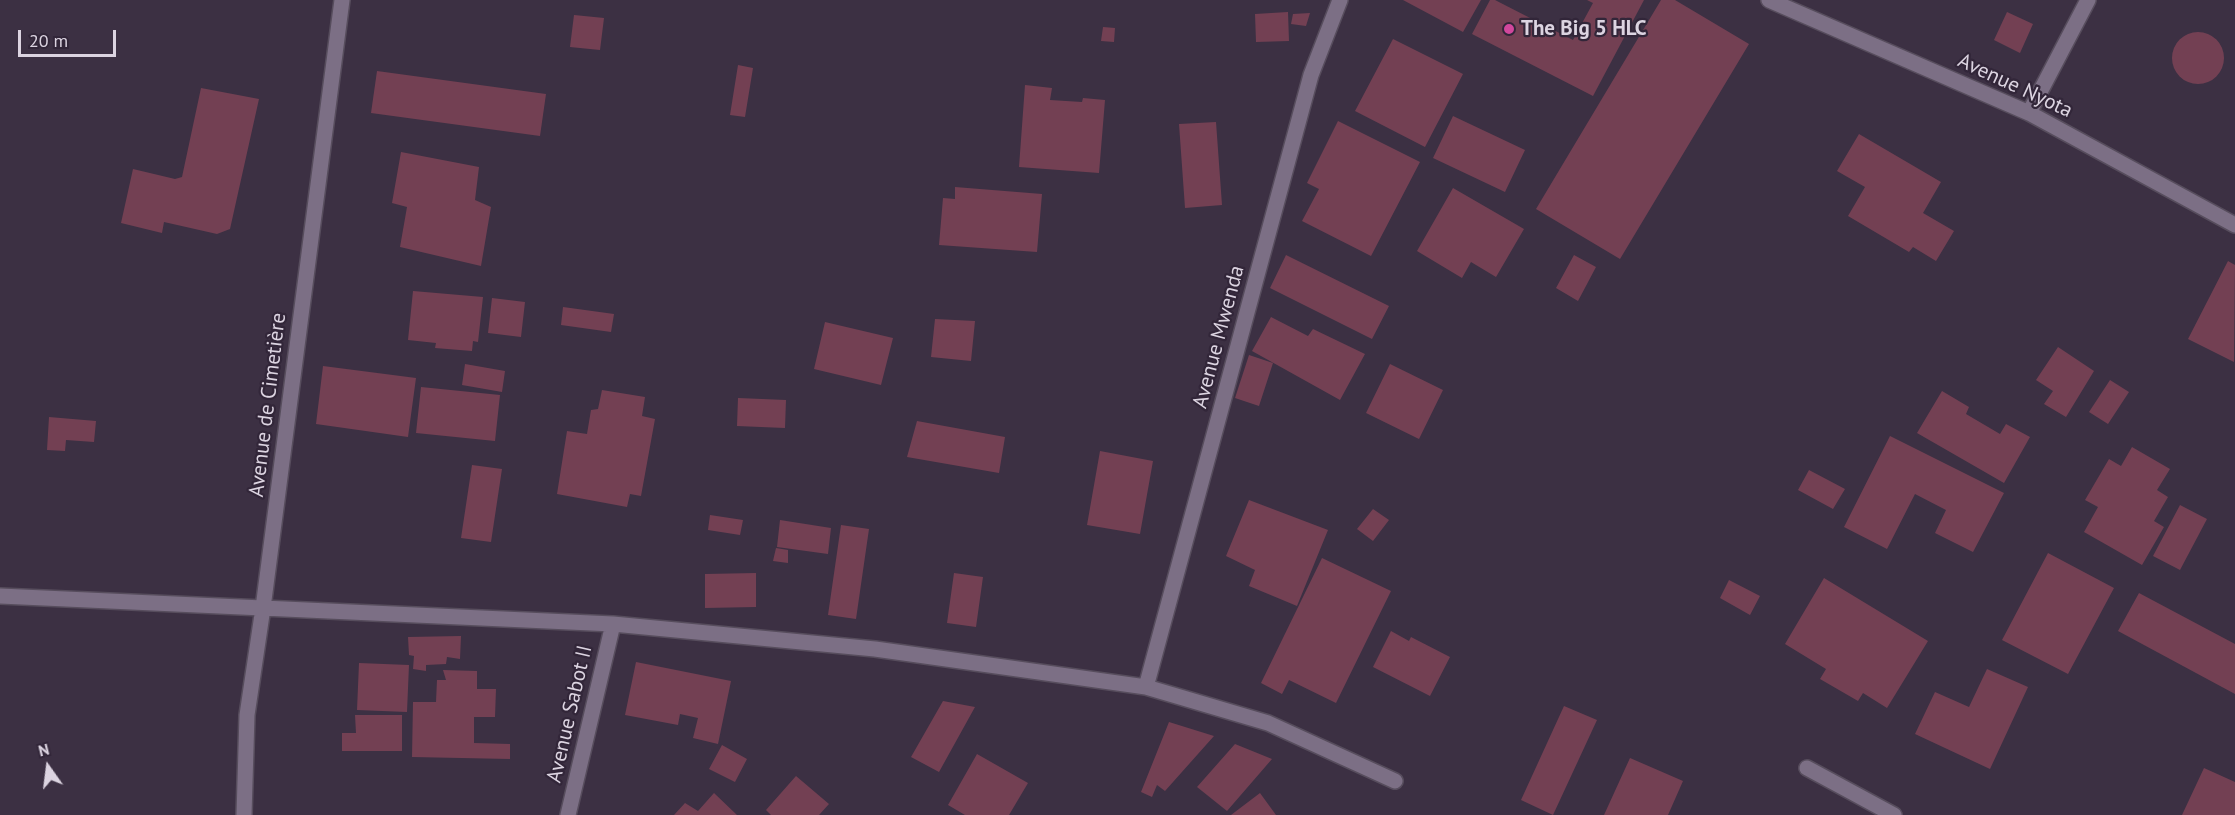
<!DOCTYPE html>
<meta charset="utf-8">
<style>
body{margin:0}
#map{position:relative;width:2235px;height:815px;overflow:hidden;background:#3c3043;font-family:"PT Sans",sans-serif}
canvas{display:block}
.north{position:absolute;left:18px;top:737px;width:60px;height:60px;-webkit-text-stroke:4px #322639;paint-order:stroke;rotate:346deg;font-size:16px;font-weight:700;line-height:24px;text-align:center;color:#dcd4e1}
.north::after{content:'';display:block;margin:auto;width:21px;height:27px;background:#dcd4e1;clip-path:polygon(50% 0,100% 100%,50% 72%,0 100%)}
.scale{position:absolute;left:18px;top:30px;width:98px;height:27px;box-sizing:border-box;border:3px solid #dcd4e1;border-top:0;padding-left:8px;font-size:18px;line-height:21px;white-space:nowrap;color:#dcd4e1;-webkit-text-stroke:4px #322639;paint-order:stroke}
</style>
<div id="map">
<canvas width="2235" height="815"></canvas>
<div class="north">N</div>
<div class="scale">20 m</div>
</div>
<script>
const g = document.querySelector('canvas').getContext('2d');
g.lineJoin = 'round';
function fillPath(path, color) {
  g.fillStyle = color;
  g.fill(path, 'evenodd');
}
function shape(rows) {
  const path = new Path2D();
  for (const r of rows) {
    if (r.length === 3) {
      path.moveTo(r[0] + r[2], r[1]);
      path.arc(r[0], r[1], r[2], 0, 2 * Math.PI);
      continue;
    }
    path.moveTo(r[0], r[1]);
    for (let i = 2; i < r.length; i += 2) path.lineTo(r[i], r[i + 1]);
  }
  return path;
}
function trace(path, color, width, dash) {
  g.strokeStyle = color;
  g.lineWidth = width;
  g.lineCap = dash ? 'butt' : 'round';
  g.setLineDash(dash || []);
  g.stroke(path);
}
function drawText(font, color, halo, rows, align = 'center') {
  g.font = font + ' "PT Sans",sans-serif';
  g.lineWidth = 4.5;
  g.setLineDash([]);
  g.textBaseline = 'middle';
  g.strokeStyle = halo;
  g.fillStyle = color;
  for (const [text, x, y, turn = 0] of rows) {
    g.save();
    g.translate(x, y);
    g.rotate((+turn || 0) * Math.PI / 180);
    g.textAlign = isNaN(turn) ? turn : align;
    if (halo) g.strokeText(text, 0, 0);
    g.fillText(text, 0, 0);
    g.restore();
  }
}
fillPath(shape([
 [1403,0,1481,0,1463,32],
 [1490,0,1495,0,1573,40,1593,3,1587,0,1644,0,1593,96,1472,34],
 [1661,0,1675,0,1749,44,1620,259,1536,209],
 [1288,12,1289,41,1256,42,1255,14],
 [2007,12,2033,24,2020,53,1994,40],
 [1310,13,1306,26,1291,24,1293,14],
 [574,15,604,18,600,50,570,47],
 [1103,27,1115,28,1114,42,1101,41],
 [2198,58,26],
 [1393,39,1463,74,1425,147,1355,111],
 [738,65,753,68,745,117,730,115],
 [377,71,546,94,540,136,371,113],
 [1025,85,1052,88,1050,100,1082,102,1083,98,1105,100,1099,173,1019,167],
 [201,88,259,99,230,229,217,234,164,222,162,233,121,223,133,169,175,179,182,177],
 [1453,116,1525,150,1505,192,1433,158],
 [1338,121,1420,162,1371,256,1302,221,1319,189,1307,183],
 [1216,122,1222,205,1185,208,1179,124],
 [1859,134,1941,182,1923,213,1954,231,1936,261,1913,247,1909,252,1848,216,1865,187,1837,171],
 [401,152,479,167,475,200,491,207,481,266,400,247,407,207,392,203],
 [955,187,1042,194,1037,252,939,245,943,198,955,199],
 [1453,188,1524,229,1496,277,1471,262,1462,278,1417,251],
 [1286,255,1389,306,1372,339,1270,288],
 [1574,255,1596,267,1578,301,1556,288],
 [2228,261,2235,265,2234,362,2188,339],
 [413,291,483,297,478,342,473,341,472,351,435,348,436,343,408,340],
 [492,298,525,302,521,337,488,333],
 [563,307,614,314,611,332,561,325],
 [1271,317,1308,336,1313,329,1365,354,1340,400,1252,351],
 [935,319,975,321,971,361,931,357],
 [825,322,893,338,881,385,814,369],
 [2058,347,2094,371,2066,417,2044,404,2053,391,2036,380],
 [1249,355,1273,363,1259,406,1235,398],
 [465,364,505,371,502,392,462,385],
 [1390,364,1443,390,1419,439,1366,413],
 [323,366,416,378,408,437,316,424],
 [2110,380,2129,392,2108,424,2089,412],
 [421,387,500,395,495,441,416,433],
 [602,390,645,397,642,416,655,419,641,496,630,494,627,507,557,494,567,431,587,434,591,410,598,409],
 [1942,391,1969,407,1966,414,2000,434,2006,424,2030,437,2004,483,1917,433],
 [738,398,786,400,785,428,737,426],
 [49,417,96,421,94,442,66,440,65,451,47,450],
 [917,421,1005,437,999,473,907,457],
 [1890,436,2004,493,1973,552,1935,533,1946,510,1915,494,1887,549,1844,527],
 [2132,447,2170,469,2157,490,2168,497,2154,521,2164,527,2142,565,2084,532,2098,507,2085,500,2109,459,2121,466],
 [1100,451,1153,461,1140,534,1087,525],
 [472,465,502,469,491,542,461,538],
 [1809,470,1845,489,1833,509,1798,490],
 [1249,500,1328,530,1297,606,1249,586,1255,570,1226,556],
 [2180,505,2207,519,2180,570,2153,556],
 [1373,509,1389,520,1373,541,1357,529],
 [710,515,743,520,740,535,708,530],
 [780,520,831,528,828,554,777,547],
 [841,525,869,529,856,619,828,615],
 [776,548,788,550,788,563,773,561],
 [2048,553,2114,588,2068,674,2002,640],
 [1322,558,1391,591,1336,703,1289,680,1282,694,1261,683],
 [756,573,756,607,705,608,705,574],
 [954,573,983,577,976,627,947,623],
 [1824,578,1928,641,1887,708,1863,693,1858,701,1820,679,1826,669,1785,644],
 [1729,580,1760,596,1750,615,1720,598],
 [2139,593,2235,644,2235,694,2118,631],
 [1391,631,1409,641,1411,637,1450,657,1430,696,1373,667],
 [461,636,460,659,447,657,446,664,426,665,426,671,413,669,414,656,409,655,408,637],
 [636,662,731,681,718,744,693,738,698,718,680,714,678,725,625,715],
 [359,663,409,665,407,712,357,710],
 [1987,669,2028,687,1990,769,1915,734,1935,692,1969,707],
 [443,670,477,671,477,689,496,689,495,717,474,717,474,743,510,744,510,759,412,757,413,702,436,702,437,680,446,680],
 [943,701,975,707,939,772,911,757],
 [1564,706,1597,720,1553,815,1521,800],
 [355,715,402,715,402,751,342,751,342,733,356,733],
 [1169,722,1214,736,1165,791,1157,785,1152,797,1141,792],
 [1235,744,1272,759,1227,811,1197,787],
 [722,745,747,759,735,782,709,769],
 [977,754,1028,783,1009,815,965,815,948,805],
 [1630,758,1683,781,1668,815,1604,815],
 [2204,768,2235,782,2235,815,2182,815],
 [796,776,829,804,819,815,771,815,766,810],
 [714,793,737,815,674,815,685,803,698,811],
 [1260,793,1276,815,1231,815]
]), '#734053');
const street = shape([
 [1769,0,2029,113,2235,225],
 [2029,113,2088,0],
 [0,596,613,624,875,649,1146,687,1268,723,1395,781],
 [1146,687,1311,75,1340,0],
 [1807,768,1894,815],
 [244,815,247,715,263,608,342,0],
 [568,815,613,624]
]);
trace(street, '#574d5d', 18);
trace(street, '#7c6f85', 15);
for (const [x, y, r, color] of [
 [1509,29,6,"#d1479c"]
]) {
  const dot = new Path2D();
  dot.arc(x, y, r, 0, 2 * Math.PI);
  g.fillStyle = color;
  g.fill(dot);
  trace(dot, '#322639', 2);
}
drawText('bold 21px', '#dcd4e1', '#322639', [
 ["The Big 5 HLC",1521,29]
], 'left');
drawText('21px', '#dcd4e1', '#322639', [
 ["Avenue Nyota",2015,86,25],
 ["Avenue Mwenda",1219,337,-75],
 ["Avenue de Cimetière",268,405,-83],
 ["Avenue Sabot II",570,714,-77]
]);
</script>
